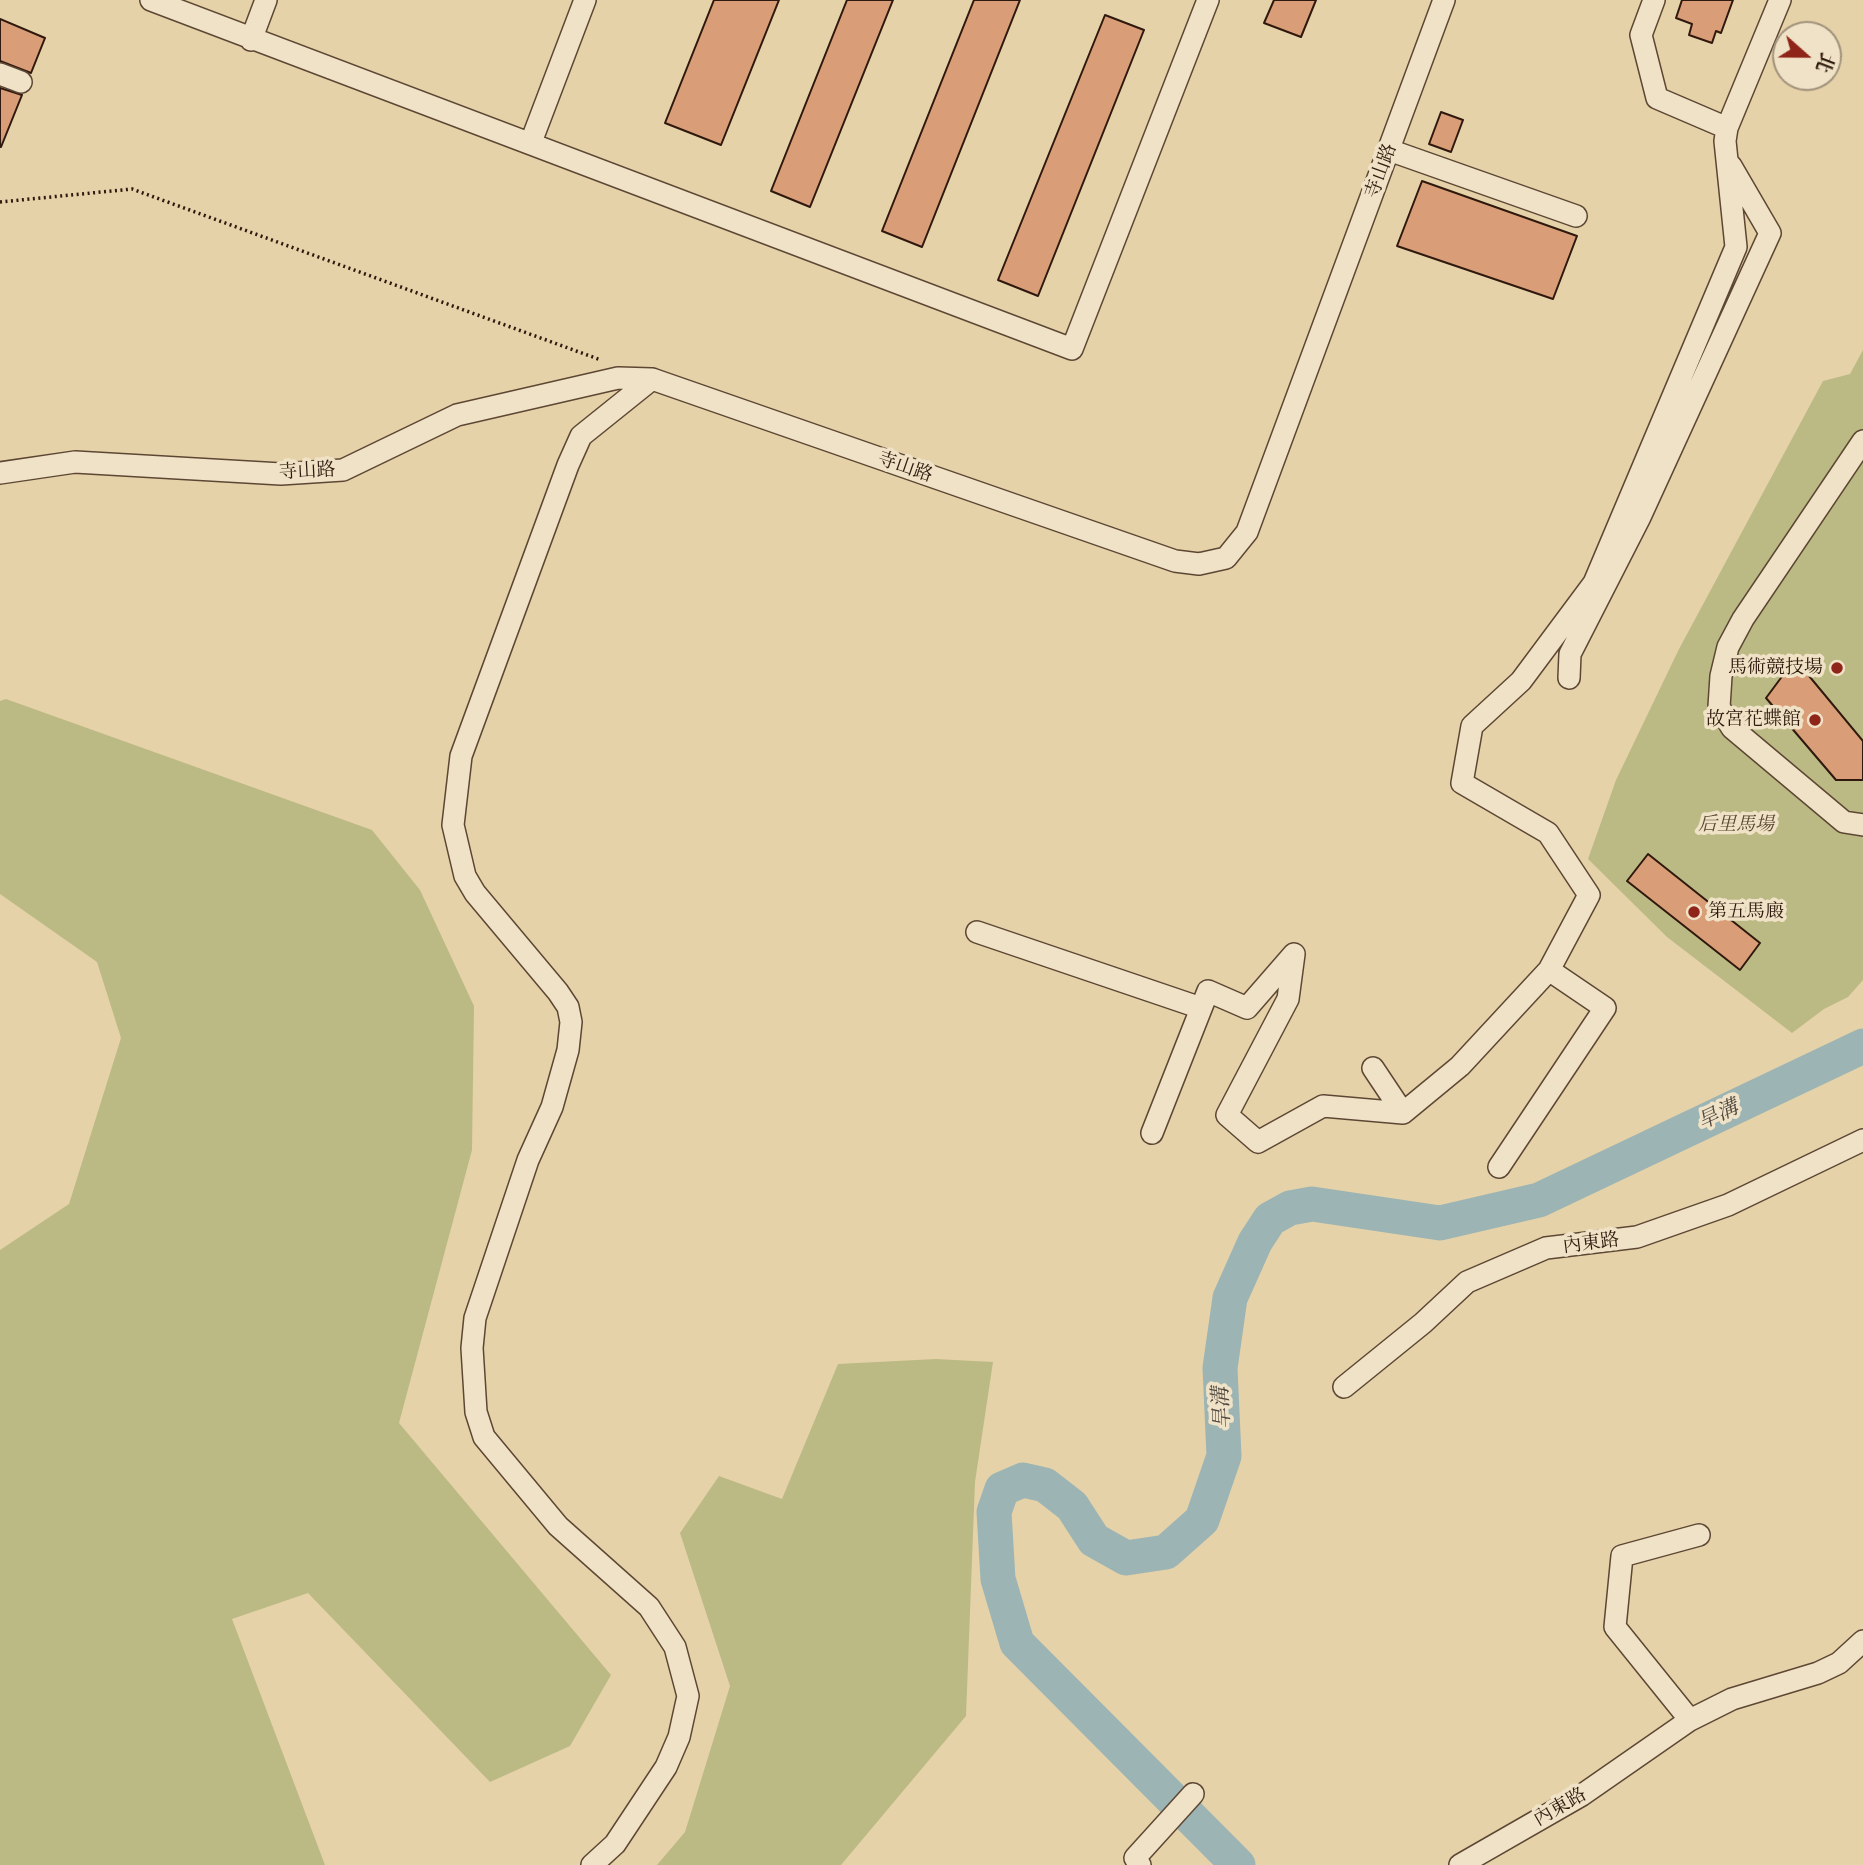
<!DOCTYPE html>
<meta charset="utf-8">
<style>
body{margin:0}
#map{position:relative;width:1863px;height:1865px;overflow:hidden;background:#e6d2a8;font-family:"Libre Caslon Text","Noto Serif TC",serif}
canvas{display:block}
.north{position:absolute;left:1772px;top:21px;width:70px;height:70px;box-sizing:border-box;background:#efe2c6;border:2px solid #a2927c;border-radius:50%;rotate:111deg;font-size:19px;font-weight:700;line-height:28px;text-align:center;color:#2f190e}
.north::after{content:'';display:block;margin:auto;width:24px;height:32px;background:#8f2418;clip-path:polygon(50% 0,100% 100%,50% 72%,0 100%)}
</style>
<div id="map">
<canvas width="1863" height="1865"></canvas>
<div class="north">北</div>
</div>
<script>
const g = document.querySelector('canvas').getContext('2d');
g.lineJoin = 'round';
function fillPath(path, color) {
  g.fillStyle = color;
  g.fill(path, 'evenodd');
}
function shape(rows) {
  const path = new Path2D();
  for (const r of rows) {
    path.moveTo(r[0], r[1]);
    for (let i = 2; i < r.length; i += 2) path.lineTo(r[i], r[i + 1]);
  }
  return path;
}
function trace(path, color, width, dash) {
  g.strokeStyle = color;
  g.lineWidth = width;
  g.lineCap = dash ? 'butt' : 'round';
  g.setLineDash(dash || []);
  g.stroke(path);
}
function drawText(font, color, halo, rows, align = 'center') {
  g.font = font + ' "Libre Caslon Text","Noto Serif TC",serif';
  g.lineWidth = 7;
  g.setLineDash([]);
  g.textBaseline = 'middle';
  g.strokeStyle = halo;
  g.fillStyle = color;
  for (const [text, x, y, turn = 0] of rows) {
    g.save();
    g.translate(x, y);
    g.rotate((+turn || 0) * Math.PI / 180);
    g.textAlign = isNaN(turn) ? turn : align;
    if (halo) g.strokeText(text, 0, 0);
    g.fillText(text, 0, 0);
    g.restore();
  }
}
fillPath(shape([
 [1863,350,1863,980,1848,997,1824,1009,1792,1033,1667,937,1588,859,1616,780,1679,649,1823,381,1850,374],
 [6,699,372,830,420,890,474,1006,472,1150,399,1423,611,1675,570,1746,490,1782,308,1593,232,1619,325,1865,0,1865,0,1250,69,1204,121,1038,97,962,0,894,0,701],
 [936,1359,993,1362,975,1482,966,1716,841,1865,657,1865,685,1832,730,1686,680,1533,719,1476,782,1499,838,1364]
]), '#bbba84');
trace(shape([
 [1238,1865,1017,1643,998,1579,994,1512,1002,1489,1023,1480,1045,1485,1072,1506,1094,1540,1126,1558,1166,1552,1202,1520,1224,1456,1220,1368,1230,1298,1255,1242,1270,1219,1290,1208,1312,1204,1440,1223,1539,1200,1863,1046]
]), '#9cb5b4', 35);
const building = shape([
 [714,0,779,0,721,145,665,123,714,0],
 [847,0,893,0,810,207,771,191,847,0],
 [974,0,1020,0,922,247,882,231,974,0],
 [1274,0,1316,0,1301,37,1264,23,1274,0],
 [1682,0,1733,0,1721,33,1716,31,1712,43,1689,35,1692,24,1676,18,1682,0],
 [1105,15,1144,30,1038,296,998,280,1105,15],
 [0,19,45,38,31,73,0,61,0,19],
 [0,88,22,95,1,147,0,147,0,88],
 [1441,112,1463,120,1451,152,1429,144,1441,112],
 [1422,181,1577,236,1553,299,1397,246,1422,181],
 [1795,659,1863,741,1863,780,1836,780,1766,698,1795,659],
 [1648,854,1760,943,1740,970,1627,881,1648,854]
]);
fillPath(building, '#d99e78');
trace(building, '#2f190e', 2);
const minor = shape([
 [151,0,1072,349,1208,0],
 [1654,0,1641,35,1657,98,1727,128],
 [251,40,266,0],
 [0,74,21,82],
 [531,142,585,0],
 [1389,150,1576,216],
 [1863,441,1743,619,1728,647,1721,676,1719,707,1732,728,1844,822,1863,825],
 [0,473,75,462,281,474,343,470,457,415,618,378,652,379,1175,561,1199,564,1226,558,1247,532,1444,0],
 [1569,678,1570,654,1640,517,1770,233,1731,166],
 [977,932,1201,1008],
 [1373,1068,1403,1113],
 [1152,1133,1208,991,1247,1008,1294,954,1288,999,1227,1115,1258,1142,1323,1106,1403,1113,1460,1066,1549,970,1589,895,1548,833,1462,783,1472,726,1521,681,1594,583,1736,247,1725,141,1727,128,1780,0],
 [1499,1167,1605,1008,1549,970],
 [1344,1387,1423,1323,1467,1282,1546,1248,1637,1237,1728,1205,1863,1140],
 [1690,1720,1615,1627,1622,1556,1699,1535],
 [592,1865,615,1844,666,1767,679,1737,688,1696,675,1647,649,1607,558,1526,484,1437,476,1412,472,1348,475,1318,528,1160,552,1107,568,1050,571,1022,568,1007,558,992,475,893,465,876,453,825,461,756,568,465,581,436,652,379],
 [1140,1865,1135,1858,1193,1794],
 [1460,1865,1582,1795,1690,1720,1732,1699,1818,1673,1839,1663,1863,1641]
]);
trace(minor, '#5d4734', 24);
trace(shape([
 [0,202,132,189,601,360]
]), '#2f190e', 3.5, [2, 3.5]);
trace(minor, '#efe2c6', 21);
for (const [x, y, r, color] of [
 [1837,668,7,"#8f2418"],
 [1815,720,7,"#8f2418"],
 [1694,912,7,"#8f2418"]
]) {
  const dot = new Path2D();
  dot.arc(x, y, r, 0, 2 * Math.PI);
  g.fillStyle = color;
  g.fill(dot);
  trace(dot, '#efe2c6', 2.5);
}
drawText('19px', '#2f190e', '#efe2c6', [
 ["寺山路",1381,171,-70],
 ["寺山路",905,467,19],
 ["寺山路",307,471,-3],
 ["內東路",1591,1243,-7],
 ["內東路",1560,1807,-30]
]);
drawText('19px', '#2f190e', '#efe2c6', [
 ["馬術競技場",1823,668],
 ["故宮花蝶館",1801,720],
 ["第五馬廄",1708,912,"left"]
], 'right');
drawText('italic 19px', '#594931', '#efe2c6', [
 ["后里馬場",1736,825]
]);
drawText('italic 21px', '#504840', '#efe2c6', [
 ["旱溝",1718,1115,-25],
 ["旱溝",1222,1408,-93]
]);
</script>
